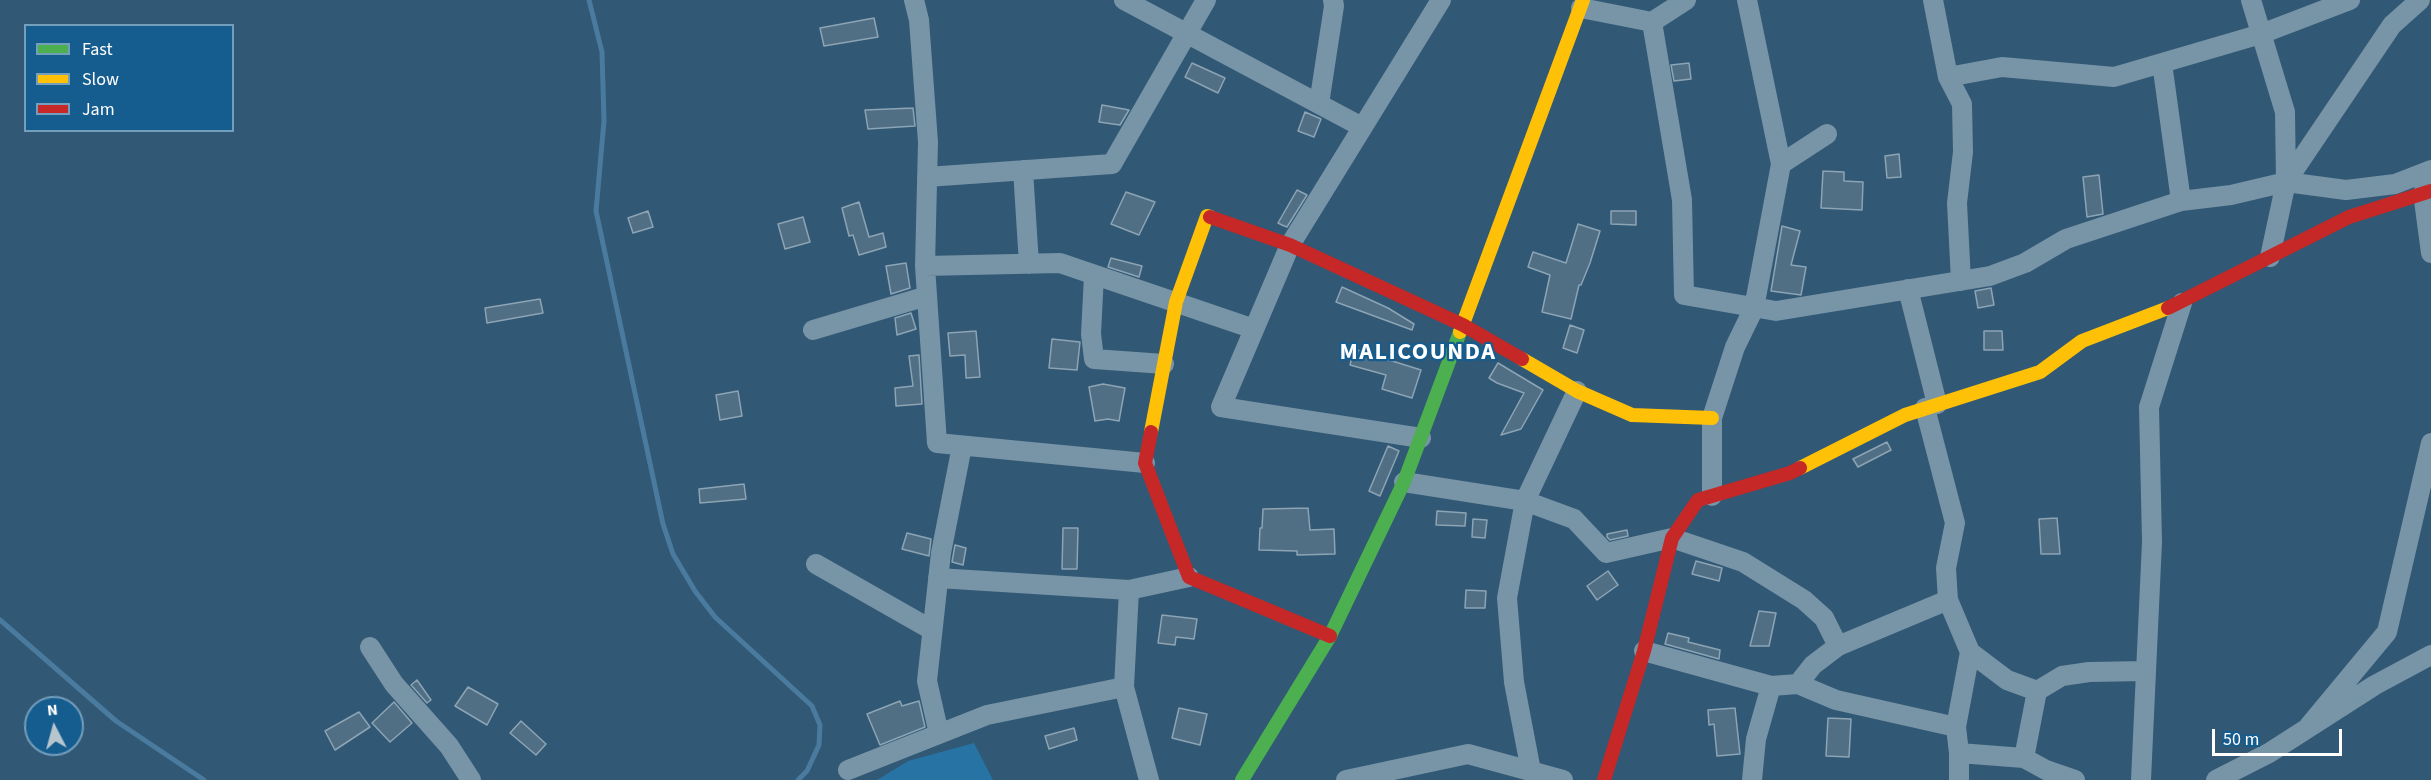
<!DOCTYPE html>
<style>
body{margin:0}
#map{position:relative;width:2431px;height:780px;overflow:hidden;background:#315874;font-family:"Source Sans 3",sans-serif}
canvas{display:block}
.legend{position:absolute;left:24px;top:24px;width:210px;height:108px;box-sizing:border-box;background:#165d8f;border:2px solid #739ebc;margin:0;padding:8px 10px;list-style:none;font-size:18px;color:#fff}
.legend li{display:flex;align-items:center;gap:12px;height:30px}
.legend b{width:30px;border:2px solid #739ebc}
.north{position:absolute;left:24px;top:696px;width:60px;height:60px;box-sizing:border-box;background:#165d8f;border:2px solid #739ebc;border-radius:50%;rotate:354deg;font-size:16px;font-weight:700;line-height:24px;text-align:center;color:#fff}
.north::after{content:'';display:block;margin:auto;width:21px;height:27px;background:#b7c5ce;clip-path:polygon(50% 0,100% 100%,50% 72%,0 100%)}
.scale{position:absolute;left:2212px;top:729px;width:130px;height:27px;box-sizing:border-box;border:3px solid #fff;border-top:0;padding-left:8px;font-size:18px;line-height:21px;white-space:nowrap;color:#fff;-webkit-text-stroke:4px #165d8f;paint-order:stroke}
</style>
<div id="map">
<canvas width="2431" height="780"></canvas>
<ul class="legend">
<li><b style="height:8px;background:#4caf50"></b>Fast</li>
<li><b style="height:8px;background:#ffc107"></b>Slow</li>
<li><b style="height:8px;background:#c62828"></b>Jam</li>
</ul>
<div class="north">N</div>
<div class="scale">50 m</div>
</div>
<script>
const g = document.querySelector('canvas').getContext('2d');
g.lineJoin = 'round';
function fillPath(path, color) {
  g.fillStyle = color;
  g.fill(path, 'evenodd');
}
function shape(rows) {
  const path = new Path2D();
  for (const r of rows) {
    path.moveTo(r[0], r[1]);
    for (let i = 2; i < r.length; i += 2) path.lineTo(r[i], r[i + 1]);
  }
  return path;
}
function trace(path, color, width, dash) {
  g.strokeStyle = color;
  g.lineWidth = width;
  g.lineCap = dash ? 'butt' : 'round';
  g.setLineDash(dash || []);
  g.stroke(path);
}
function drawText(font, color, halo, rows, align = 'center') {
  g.font = font + ' "Source Sans 3",sans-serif';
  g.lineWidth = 4.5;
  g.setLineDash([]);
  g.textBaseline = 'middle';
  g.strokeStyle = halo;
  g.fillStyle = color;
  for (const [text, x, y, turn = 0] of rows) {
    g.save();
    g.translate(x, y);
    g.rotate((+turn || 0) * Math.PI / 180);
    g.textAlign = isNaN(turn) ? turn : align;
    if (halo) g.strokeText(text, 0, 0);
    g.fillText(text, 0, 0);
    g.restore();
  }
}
fillPath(shape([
 [974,743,993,780,877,780,908,761]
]), '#2773a4');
trace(shape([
 [589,0,602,52,604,121,596,211,663,524,673,554,695,591,715,617,812,706,820,725,819,745,807,771,798,780],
 [0,620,116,721,204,780]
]), '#4a7b9e', 5);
const building = shape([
 [874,18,878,37,824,46,820,28,874,18],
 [1192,63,1225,78,1218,93,1185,77,1192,63],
 [1689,63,1691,79,1674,81,1671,65,1689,63],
 [1102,105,1129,110,1120,125,1099,122,1102,105],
 [913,108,915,126,868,129,865,110,913,108],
 [1305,112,1321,119,1314,137,1298,131,1305,112],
 [1899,154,1901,177,1887,178,1885,156,1899,154],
 [1823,171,1844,172,1844,181,1863,182,1862,210,1821,208,1823,171],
 [2099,175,2103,214,2087,217,2083,177,2099,175],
 [1297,190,1307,195,1287,227,1282,225,1278,223,1297,190],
 [1126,192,1155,202,1139,235,1111,224,1126,192],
 [859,202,869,237,883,233,886,247,859,255,853,235,849,236,842,208,859,202],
 [648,211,653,227,633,233,628,218,648,211],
 [1611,211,1636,211,1636,225,1611,224,1611,211],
 [803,217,810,242,785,249,778,224,803,217],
 [1578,224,1600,231,1590,263,1581,285,1579,285,1571,319,1542,312,1550,275,1528,267,1533,252,1566,263,1578,224],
 [1782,226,1800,231,1791,265,1806,267,1801,295,1771,291,1782,226],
 [1111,258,1142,266,1139,277,1108,267,1111,258],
 [906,263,910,288,891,294,886,266,906,263],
 [1342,287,1388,308,1414,324,1412,330,1336,302,1342,287],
 [1991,288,1994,305,1978,308,1975,291,1991,288],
 [540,299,543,313,487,323,485,308,540,299],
 [911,313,916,329,897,335,895,318,911,313],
 [1570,325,1584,330,1577,353,1563,348,1570,325],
 [976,331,980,377,966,378,965,355,950,356,948,333,976,331],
 [1984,331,2002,331,2003,350,1984,350,1984,331],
 [1052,339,1080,342,1077,370,1049,368,1052,339],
 [1354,349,1421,370,1412,398,1382,389,1386,375,1350,365,1354,349],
 [919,355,922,404,896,406,895,388,913,386,909,356,919,355],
 [1498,363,1543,390,1521,429,1501,435,1524,393,1497,383,1489,378,1498,363],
 [1103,384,1125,388,1119,421,1108,419,1095,421,1089,387,1103,384],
 [738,391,742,416,720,420,716,395,738,391],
 [1887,442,1891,450,1858,467,1853,459,1887,442],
 [1388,446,1399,451,1380,496,1369,491,1388,446],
 [744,484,746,499,700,503,699,489,744,484],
 [1308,508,1310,530,1334,529,1335,554,1297,555,1297,551,1259,550,1260,528,1262,528,1263,509,1308,508],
 [1437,511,1466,513,1465,526,1436,525,1437,511],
 [2057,518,2060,554,2041,554,2039,519,2057,518],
 [1473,519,1487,520,1485,538,1472,537,1473,519],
 [1063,528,1078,528,1077,569,1062,569,1063,528],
 [1627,530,1628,536,1610,540,1607,537,1607,534,1627,530],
 [907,533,931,539,929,556,902,549,907,533],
 [955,545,966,548,963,565,952,562,955,545],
 [1696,561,1722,568,1719,581,1692,574,1696,561],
 [1608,571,1618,585,1597,600,1587,586,1608,571],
 [1466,590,1486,591,1485,608,1465,608,1466,590],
 [1759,611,1776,613,1769,646,1750,646,1759,611],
 [1162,615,1197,619,1194,639,1176,637,1175,645,1158,643,1162,615],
 [1668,633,1689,638,1688,642,1720,650,1719,659,1665,644,1668,633],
 [417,680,431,700,427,703,411,685,417,680],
 [468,687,498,704,487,725,455,706,468,687],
 [900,701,902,706,919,701,925,727,880,745,867,714,900,701],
 [394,702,412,723,390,742,372,723,394,702],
 [1179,708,1207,714,1200,745,1172,738,1179,708],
 [1735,708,1740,754,1717,756,1714,724,1709,725,1708,710,1735,708],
 [359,712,370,727,335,750,325,731,359,712],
 [1828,718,1851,719,1849,757,1826,756,1828,718],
 [521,721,546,744,536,755,510,733,521,721],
 [1074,728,1077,740,1049,749,1045,736,1074,728]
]);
fillPath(building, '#506f84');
trace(building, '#8da4b5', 1.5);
trace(shape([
 [914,0,919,20,928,142,925,266,937,443,1145,463],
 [1124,0,1362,127],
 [1933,0,1948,77,1962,104,1963,152,1957,203,1961,281],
 [2251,0,2285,112,2286,182],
 [1581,8,1652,22,1686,0],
 [1652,22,1682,200,1684,295,1776,311,1990,276,2025,263,2066,239,2181,201,2231,195,2286,182,2346,190,2395,184,2431,170],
 [2162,63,2181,201],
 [1948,77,2002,67,2114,77,2261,34,2350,0],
 [1319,104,1334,6,1333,0],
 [1781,164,1827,134],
 [1023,170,1029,264],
 [927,177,1112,164,1206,0],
 [2430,183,2423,193,2431,253],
 [2270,257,2286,182,2392,25,2420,0],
 [925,266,1060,263,1254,329],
 [1094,275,1091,334,1094,359,1164,364],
 [1908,289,1937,404],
 [813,330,927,296],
 [1925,408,1955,523,1946,568,1948,600,1970,652,2007,680,2037,691],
 [1421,438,1221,407,1290,245,1441,0],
 [1404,482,1525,501,1574,519,1606,553,1672,538,1743,562,1804,600,1824,618,1838,646],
 [1712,496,1712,418,1735,347,1754,308,1781,164,1747,0],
 [816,564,932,630],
 [938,578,1129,590,1189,577],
 [1129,590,1124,687,1149,780],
 [370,647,394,684,449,746,471,780],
 [1644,651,1771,686,1798,684,1836,700,1956,727],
 [1798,684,1813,665,1838,646,1948,600],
 [2309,726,2387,632,2431,443],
 [939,734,927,681,941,553,962,446],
 [1959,753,2024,758,2046,770,2075,780],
 [2024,758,2037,691,2062,676,2089,672,2145,671],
 [848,770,987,715,1124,687],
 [1531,771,1514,682,1507,598,1525,501,1577,391],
 [1346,780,1468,754,1563,780],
 [1752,780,1756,739,1771,686],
 [1959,780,1959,753,1956,727,1970,652],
 [2141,780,2152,542,2149,407,2182,303],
 [2216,780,2269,753,2375,685,2431,655]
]), '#7894a7', 20);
trace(shape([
 [1242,780,1330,636,1404,482,1460,332]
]), '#4caf50', 14);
trace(shape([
 [1460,332,1583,0],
 [1522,359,1577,391,1632,415,1712,418],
 [1151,432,1176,302,1207,216,1210,217],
 [1800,468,1905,415,2040,372,2082,341,2168,308]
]), '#ffc107', 14);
trace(shape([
 [1210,217,1290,245,1463,325,1522,359],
 [2168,308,2349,217,2431,191],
 [1151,432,1145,463,1189,577,1330,636],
 [1604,780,1644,651,1672,538,1698,500,1790,473,1800,468]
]), '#c62828', 14);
g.letterSpacing = '1.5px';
drawText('bold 24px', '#fff', '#165d8f', [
 ["MALICOUNDA",1418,354]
]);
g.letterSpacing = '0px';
</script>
